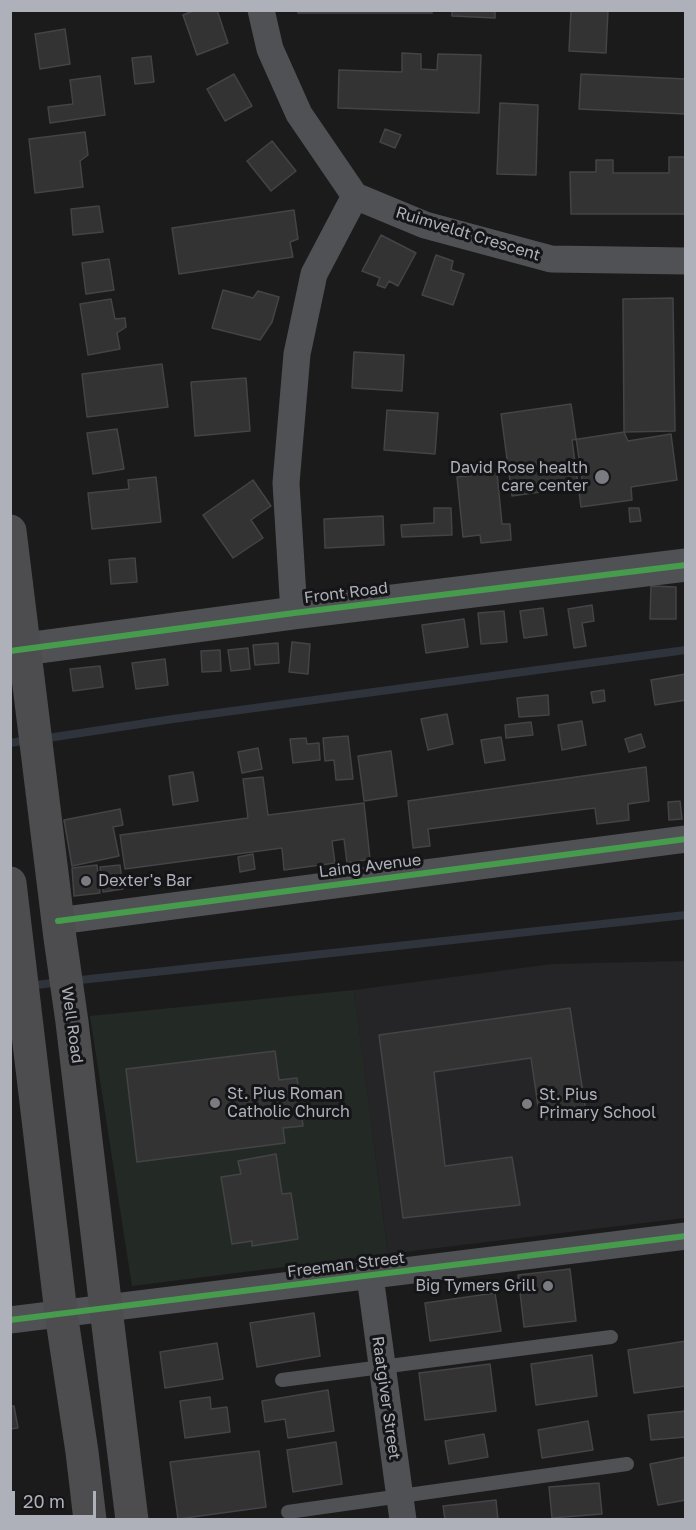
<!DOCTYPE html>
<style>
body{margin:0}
#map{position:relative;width:696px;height:1530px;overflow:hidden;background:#1b1b1b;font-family:"Golos Text",sans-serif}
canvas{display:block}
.frame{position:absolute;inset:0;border:12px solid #aeb0ba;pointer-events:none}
.scale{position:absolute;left:12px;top:1491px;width:84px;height:27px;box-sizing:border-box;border:3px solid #aeb0ba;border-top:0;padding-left:8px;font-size:18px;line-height:21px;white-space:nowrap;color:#aeb0ba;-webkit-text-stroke:4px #151517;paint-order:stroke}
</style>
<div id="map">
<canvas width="696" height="1530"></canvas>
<div class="frame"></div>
<div class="scale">20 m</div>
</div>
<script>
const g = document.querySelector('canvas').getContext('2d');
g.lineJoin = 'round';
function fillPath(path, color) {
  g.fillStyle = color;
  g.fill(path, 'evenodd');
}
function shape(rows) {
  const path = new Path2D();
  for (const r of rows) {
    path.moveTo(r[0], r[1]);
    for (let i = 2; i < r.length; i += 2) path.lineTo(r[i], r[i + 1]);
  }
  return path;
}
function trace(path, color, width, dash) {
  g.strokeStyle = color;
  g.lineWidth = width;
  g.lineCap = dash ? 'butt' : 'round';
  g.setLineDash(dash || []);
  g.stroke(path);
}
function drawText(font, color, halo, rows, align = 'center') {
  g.font = font + ' "Golos Text",sans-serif';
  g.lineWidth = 6;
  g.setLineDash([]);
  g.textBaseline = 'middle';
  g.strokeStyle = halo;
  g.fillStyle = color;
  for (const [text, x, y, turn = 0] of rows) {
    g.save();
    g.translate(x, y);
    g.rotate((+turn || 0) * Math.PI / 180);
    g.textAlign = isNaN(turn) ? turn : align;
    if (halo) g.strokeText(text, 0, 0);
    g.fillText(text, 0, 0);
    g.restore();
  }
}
fillPath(shape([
 [685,961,685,1218,388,1254,354,990,552,964]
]), '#252527');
fillPath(shape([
 [354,990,388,1254,132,1286,90,1016],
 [275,1051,279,1080,302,1126,283,1128,284,1143,137,1162,127,1069]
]), '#232a25');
trace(shape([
 [41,739,173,719,686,650],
 [10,743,28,740],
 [71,981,686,915],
 [30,986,59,982]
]), '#2f343c', 8);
const building = shape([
 [196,10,217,10,228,43,197,55,183,15,196,10],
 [298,10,432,10,432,13,298,13,298,10],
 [452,10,495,10,495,18,452,16,452,10],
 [571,10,608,10,606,53,569,51,571,10],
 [65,29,70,64,40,69,35,34,65,29],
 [402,53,421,54,421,69,437,70,438,54,481,55,479,113,338,108,339,70,402,72,402,53],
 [151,56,154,82,135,84,132,58,151,56],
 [234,74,252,106,225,121,207,89,234,74],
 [581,74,686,79,686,114,579,109,581,74],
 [100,76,105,115,50,123,48,107,73,104,70,80,100,76],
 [500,103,538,105,536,175,497,174,500,103],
 [385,129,401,135,395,148,380,142,385,129],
 [85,132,88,155,80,161,83,187,35,193,29,139,85,132],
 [272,141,296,171,271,191,247,161,272,141],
 [669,157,686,157,686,214,571,214,570,172,596,172,596,160,613,160,613,173,669,173,669,157],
 [99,206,103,232,73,235,71,209,99,206],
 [294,210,298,239,290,242,293,257,179,274,172,228,294,210],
 [381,235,416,253,398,286,389,281,385,288,377,285,380,278,362,271,381,235],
 [436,255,453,261,451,270,464,274,453,305,422,295,436,255],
 [109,259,114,290,86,294,82,263,109,259],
 [223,290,253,298,258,291,279,297,272,322,260,340,212,328,223,290],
 [673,298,675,431,624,432,623,299,673,298],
 [111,299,115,319,125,318,126,327,117,333,120,349,88,355,80,304,111,299],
 [354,352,404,355,402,391,352,388,354,352],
 [162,364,168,407,87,417,82,374,162,364],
 [246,378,250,431,195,436,191,382,246,378],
 [571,404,583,486,512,496,501,414,571,404],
 [387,410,438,413,435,454,384,450,387,410],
 [117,429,124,469,93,474,87,433,117,429],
 [624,432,628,441,671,434,677,480,631,487,632,500,581,507,572,440,624,432],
 [497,473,502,524,510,524,511,540,481,543,480,535,463,537,457,477,497,473],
 [156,477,161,522,92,529,88,493,129,489,128,480,156,477],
 [253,480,271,506,251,520,263,538,233,558,203,515,253,480],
 [434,508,451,508,452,535,402,537,401,525,434,523,434,508],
 [629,508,639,508,641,521,630,522,629,508],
 [383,516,384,545,325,548,324,519,383,516],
 [135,558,137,582,111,584,109,560,135,558],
 [651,586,676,587,676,619,650,619,651,586],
 [592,605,594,621,582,623,586,646,574,648,568,609,592,605],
 [543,608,547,635,524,638,520,611,543,608],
 [504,611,507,642,481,644,478,613,504,611],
 [464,619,468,647,426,653,422,625,464,619],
 [292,642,310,644,308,674,289,672,292,642],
 [278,643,279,663,255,665,253,645,278,643],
 [248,648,250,669,231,671,228,650,248,648],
 [220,650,221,671,202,672,201,651,220,650],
 [165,659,168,685,136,689,132,663,165,659],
 [100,666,103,687,73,691,70,669,100,666],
 [686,674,686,700,655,705,651,680,686,674],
 [604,690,605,701,593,703,591,692,604,690],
 [548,695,549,715,519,717,517,698,548,695],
 [447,714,453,744,428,750,421,719,447,714],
 [582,721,586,745,562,750,558,725,582,721],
 [531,722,533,735,506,738,505,725,531,722],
 [641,734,645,747,629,752,625,739,641,734],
 [348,736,353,779,336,780,334,760,325,761,323,738,348,736],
 [501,737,505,760,485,763,481,740,501,737],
 [306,738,307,744,319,743,320,760,293,763,290,739,306,738],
 [258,748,262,769,242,773,238,752,258,748],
 [391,751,397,796,364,801,358,756,391,751],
 [646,767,649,801,628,804,629,820,597,824,595,808,428,829,430,846,413,848,408,801,646,767],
 [193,772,198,801,173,805,169,776,193,772],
 [263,777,268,815,364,803,370,859,347,863,344,839,332,841,335,863,284,870,282,848,125,869,120,835,248,818,243,779,263,777],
 [680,801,682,819,669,820,668,802,680,801],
 [120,809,123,825,113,827,119,856,72,866,64,820,120,809],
 [253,854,255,869,240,872,238,857,253,854],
 [97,865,100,893,74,896,72,868,97,865],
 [120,865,123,889,103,892,100,867,120,865],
 [570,1008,586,1112,540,1120,531,1058,434,1072,445,1166,512,1157,520,1205,403,1218,379,1035,570,1008],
 [275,1051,279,1080,297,1078,303,1126,283,1128,285,1143,137,1162,126,1069,275,1051],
 [276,1154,282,1194,291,1193,298,1239,252,1246,252,1241,232,1244,221,1177,241,1174,238,1161,276,1154],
 [570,1269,576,1321,524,1327,518,1275,570,1269],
 [495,1293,501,1331,430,1341,425,1303,495,1293],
 [314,1313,320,1356,257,1367,250,1323,314,1313],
 [686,1341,686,1386,634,1393,628,1350,686,1341],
 [217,1343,223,1379,165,1388,160,1352,217,1343],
 [592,1355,597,1396,536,1405,531,1364,592,1355],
 [490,1364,496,1411,425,1420,419,1373,490,1364],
 [328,1390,334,1431,288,1438,285,1419,265,1422,262,1401,328,1390],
 [210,1397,211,1409,227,1407,230,1432,185,1438,180,1401,210,1397],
 [10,1406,14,1406,18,1428,10,1429,10,1406],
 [686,1411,686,1437,651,1440,648,1415,686,1411],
 [588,1421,593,1450,542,1458,538,1430,588,1421],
 [484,1434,488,1457,449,1464,445,1441,484,1434],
 [336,1442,342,1484,293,1492,287,1450,336,1442],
 [259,1451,266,1507,178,1519,170,1462,259,1451],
 [686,1457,686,1500,658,1505,650,1464,686,1457],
 [599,1483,602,1514,552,1518,549,1487,599,1483],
 [496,1500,498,1520,445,1520,443,1506,496,1500]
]);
fillPath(building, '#333334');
trace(building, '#444447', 1.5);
trace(shape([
 [282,1380,611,1337],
 [288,1512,627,1464]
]), '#505154', 14);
trace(shape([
 [261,10,270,49,299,114,355,196,425,225,551,259,686,261],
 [294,613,286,483,297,354,314,274,355,196],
 [58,921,686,839],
 [370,1276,403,1520],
 [10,1320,686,1236]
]), '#505154', 27);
trace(shape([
 [10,651,294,613,686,565]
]), '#505154', 33);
trace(shape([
 [10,531,60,938,72,1022,106,1309,132,1520],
 [10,883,61,1313,82,1452,90,1520]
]), '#4d4d50', 33);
trace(shape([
 [10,651,294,613,686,565],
 [58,921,686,839],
 [10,1320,686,1236]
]), '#469c4c', 6);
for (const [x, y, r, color] of [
 [602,477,8,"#7b7c82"],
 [86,881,6,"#7b7c82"],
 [215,1103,6,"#7b7c82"],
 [527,1104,6,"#7b7c82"],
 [548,1286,6,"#7b7c82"]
]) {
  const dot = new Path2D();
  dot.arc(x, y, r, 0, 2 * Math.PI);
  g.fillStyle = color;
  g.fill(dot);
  trace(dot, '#151517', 2);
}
drawText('16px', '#aeb0ba', '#151517', [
 ["Ruimveldt Crescent",468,234,17],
 ["Front Road",346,593,-7],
 ["Laing Avenue",370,866,-7],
 ["Well Road",72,1025,82],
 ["Freeman Street",346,1265,-7],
 ["Raatgiver Street",386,1398,82]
]);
drawText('16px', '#aeb0ba', '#151517', [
 ["David Rose health",588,468,"right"],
 ["care center",588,486,"right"],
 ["Dexter's Bar",98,881],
 ["St. Pius Roman",227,1094],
 ["Catholic Church",227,1112],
 ["St. Pius",539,1095],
 ["Primary School",539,1113],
 ["Big Tymers Grill",536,1286,"right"]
], 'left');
</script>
